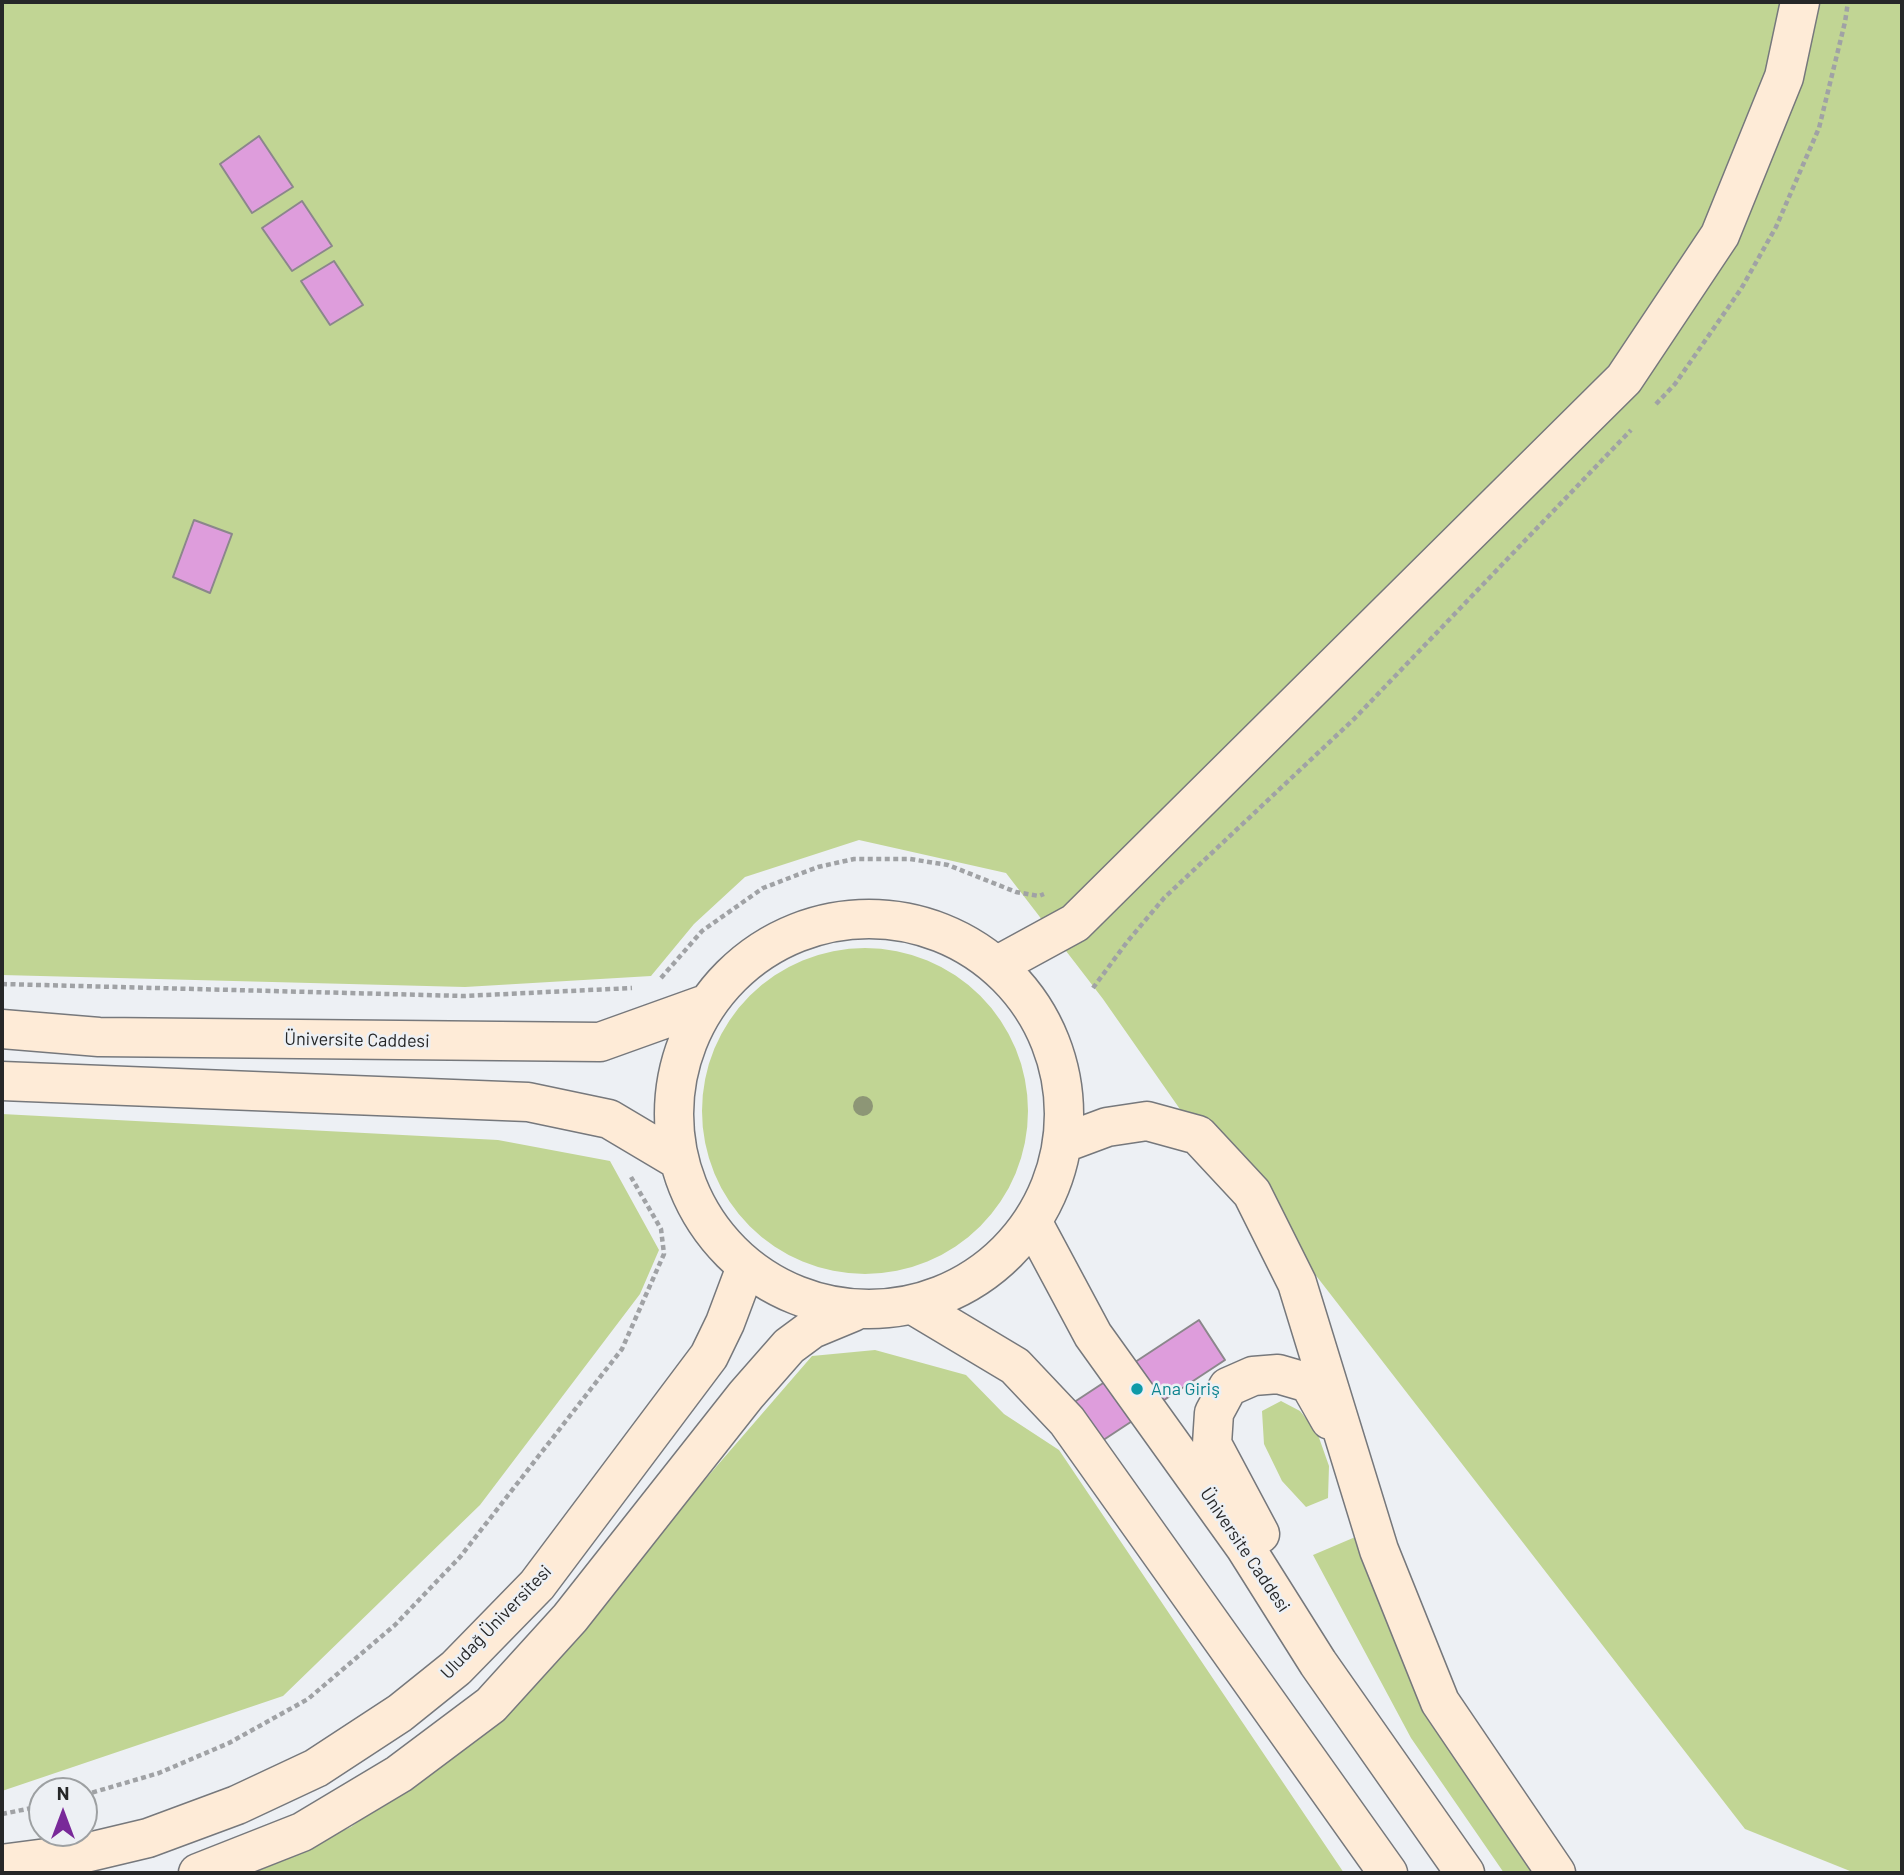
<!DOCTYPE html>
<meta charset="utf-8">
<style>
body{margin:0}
#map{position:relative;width:1904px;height:1875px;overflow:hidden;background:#edf0f4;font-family:Barlow,sans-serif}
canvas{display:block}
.frame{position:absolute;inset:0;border:4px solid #262728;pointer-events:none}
.north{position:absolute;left:28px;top:1777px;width:70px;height:70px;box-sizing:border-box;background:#edf0f4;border:2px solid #9da0a2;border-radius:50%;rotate:0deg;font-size:19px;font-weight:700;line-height:28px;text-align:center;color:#262728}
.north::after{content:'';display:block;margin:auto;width:24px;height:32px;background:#792999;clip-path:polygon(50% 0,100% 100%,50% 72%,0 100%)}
</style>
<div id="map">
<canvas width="1904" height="1875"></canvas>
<div class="frame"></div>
<div class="north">N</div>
</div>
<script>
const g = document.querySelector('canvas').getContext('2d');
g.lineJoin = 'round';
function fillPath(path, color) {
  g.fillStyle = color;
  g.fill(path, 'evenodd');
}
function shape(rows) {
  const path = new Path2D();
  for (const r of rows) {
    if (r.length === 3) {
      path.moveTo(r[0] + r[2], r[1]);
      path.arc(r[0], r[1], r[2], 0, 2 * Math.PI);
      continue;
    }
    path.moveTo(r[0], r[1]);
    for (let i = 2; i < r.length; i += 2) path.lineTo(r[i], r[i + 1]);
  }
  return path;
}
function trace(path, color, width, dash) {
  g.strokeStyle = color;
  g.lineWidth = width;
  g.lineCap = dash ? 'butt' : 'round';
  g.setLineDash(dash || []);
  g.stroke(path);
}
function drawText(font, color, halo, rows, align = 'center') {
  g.font = font + ' Barlow,sans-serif';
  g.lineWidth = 5;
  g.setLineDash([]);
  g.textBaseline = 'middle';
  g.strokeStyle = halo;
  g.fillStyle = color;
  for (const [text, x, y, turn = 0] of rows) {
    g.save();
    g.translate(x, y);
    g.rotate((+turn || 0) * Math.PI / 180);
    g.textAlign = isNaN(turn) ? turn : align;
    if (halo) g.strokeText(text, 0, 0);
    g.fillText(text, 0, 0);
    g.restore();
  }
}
fillPath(shape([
 [2,2,1902,2,1902,1873,1855,1873,1745,1829,1252,1193,1198,1135,1103,999,1006,873,859,840,745,877,694,924,651,976,465,987,2,975],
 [865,1111,163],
 [2,1114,498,1140,610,1161,659,1250,640,1294,480,1505,283,1696,2,1791],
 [875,1350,966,1375,1004,1414,1059,1450,1344,1873,235,1873,278,1860,351,1827,504,1712,812,1356],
 [1281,1401,1300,1411,1317,1432,1329,1466,1328,1498,1306,1507,1282,1481,1264,1444,1262,1411],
 [1360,1535,1543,1873,1504,1873,1411,1738,1313,1555]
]), '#c1d594');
const building = shape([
 [259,136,293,187,252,213,220,164,259,136],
 [302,201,332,246,292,271,262,228,302,201],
 [334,261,363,305,330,325,301,281,334,261],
 [194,520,232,534,210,593,173,577,194,520],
 [1199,1320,1225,1360,1076,1458,1050,1418,1199,1320]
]);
fillPath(building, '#de9ddc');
trace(building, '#8b878b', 2);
const secondary = shape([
 [869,1114,195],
 [998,965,1075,923,1624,379,1720,235,1784,77,1800,2],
 [2,1029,99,1037,600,1042,706,1004],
 [2,1081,528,1102,609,1119,678,1160],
 [1064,1143,1107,1127,1147,1121,1198,1135,1252,1193,1297,1283,1379,1550,1440,1702,1556,1873],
 [1033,1223,1093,1335,1245,1547,1318,1663,1465,1873],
 [913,1305,1015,1366,1067,1421,1388,1873],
 [1260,1534,1212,1444,1214,1413,1228,1387,1253,1376,1278,1374,1309,1383,1330,1420],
 [2,1864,85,1853,148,1838,237,1805,316,1768,400,1713,456,1668,537,1585,709,1356,725,1323,746,1267],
 [198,1873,302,1832,399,1774,491,1705,570,1618,746,1395,789,1346,812,1329,853,1312]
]);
trace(secondary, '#76787c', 41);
trace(shape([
 [1656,404,1675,384,1741,289,1776,227,1819,128,1845,22,1848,2],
 [661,978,702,931,763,888,818,867,854,859,910,859,948,865,1016,892,1039,896,1044,894],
 [2,984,464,996,632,988],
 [1093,988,1127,942,1164,898,1354,719,1631,430],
 [84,1795,159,1773,229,1743,308,1699,395,1625,460,1557,622,1349,664,1254,661,1229,631,1177],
 [2,1814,42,1806]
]), '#a0a2a5', 4.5, [5, 3.5]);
trace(secondary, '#feebd7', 38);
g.fillStyle = '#8d9676';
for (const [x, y] of [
 [863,1106]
]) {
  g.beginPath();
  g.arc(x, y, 10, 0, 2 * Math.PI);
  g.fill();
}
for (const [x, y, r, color] of [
 [1137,1389,7,"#0f9aa8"]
]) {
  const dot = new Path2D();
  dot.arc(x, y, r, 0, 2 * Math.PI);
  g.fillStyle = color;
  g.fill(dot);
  trace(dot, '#edf0f4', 2.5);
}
drawText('18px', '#262728', '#edf0f4', [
 ["Üniversite Caddesi",357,1040,1],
 ["Üniversite Caddesi",1245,1550,56],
 ["Uludağ Üniversitesi",496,1622,-46]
]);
drawText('18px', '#0d838f', '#edf0f4', [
 ["Ana Giriş",1151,1389]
], 'left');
</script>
